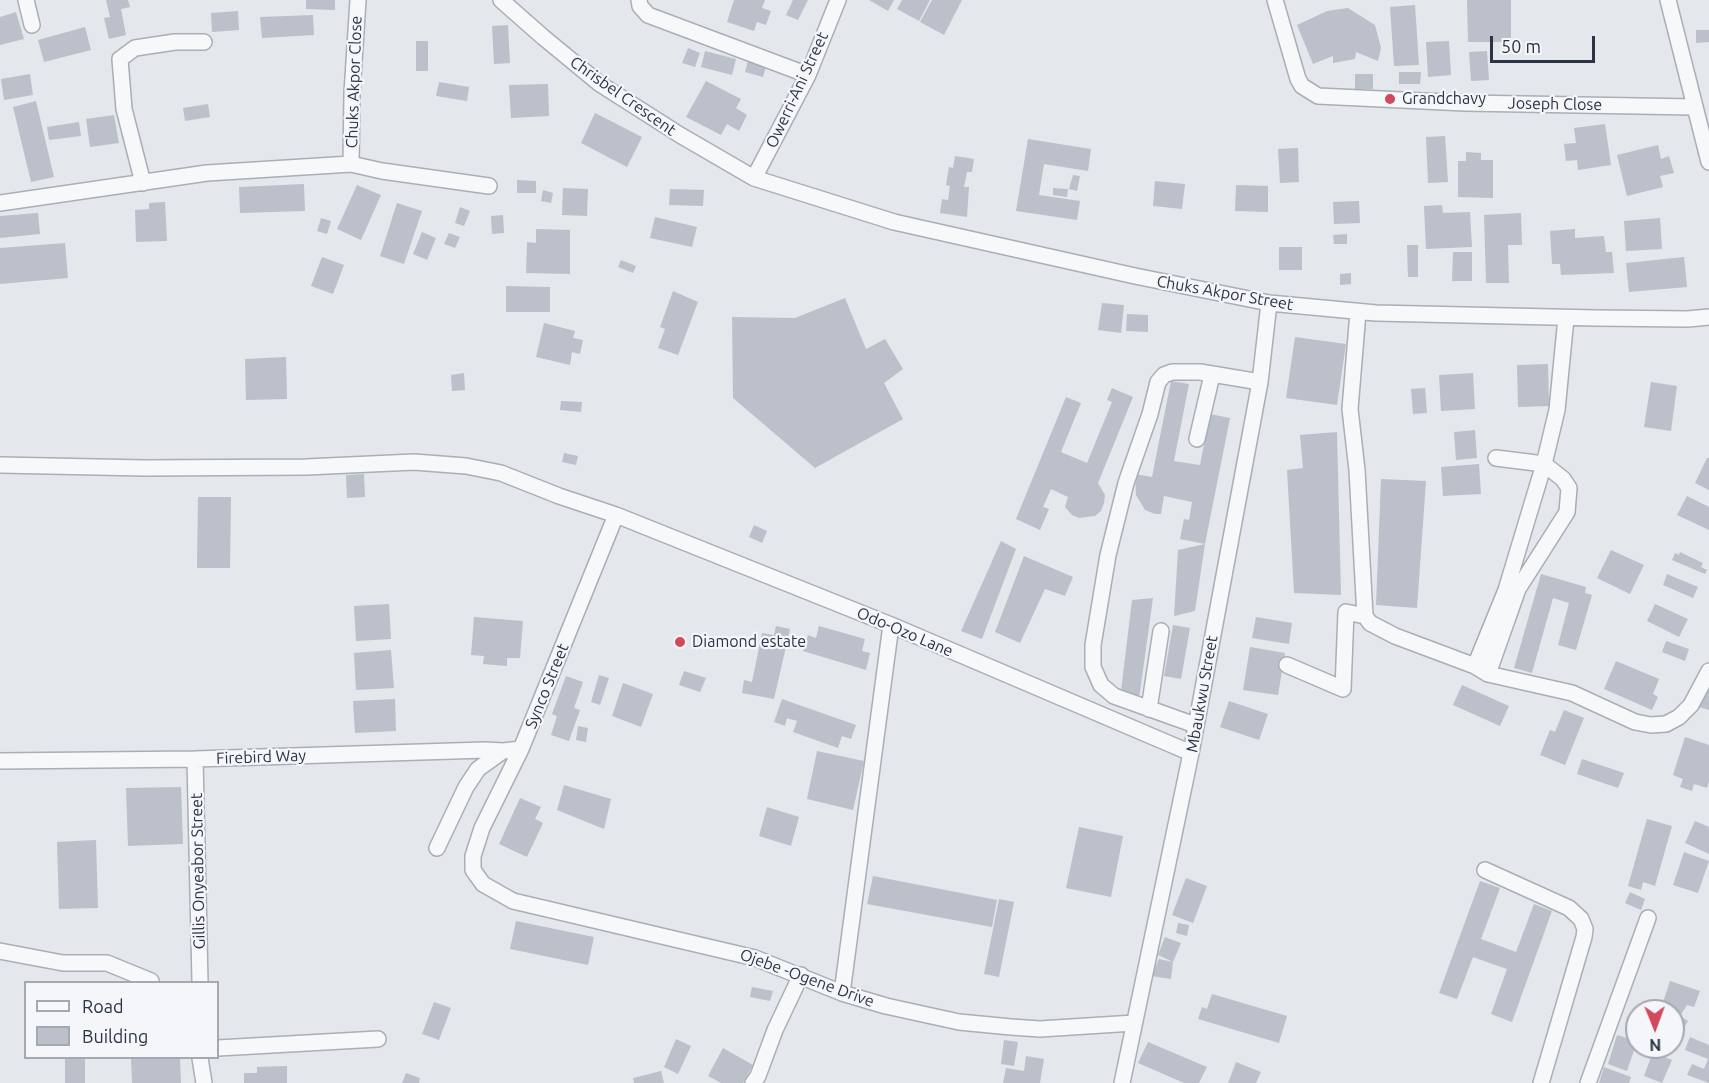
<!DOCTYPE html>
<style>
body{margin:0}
#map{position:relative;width:1709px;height:1083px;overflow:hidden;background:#e4e7ec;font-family:Ubuntu,sans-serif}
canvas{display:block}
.legend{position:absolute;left:24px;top:981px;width:195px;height:78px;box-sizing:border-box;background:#f4f6f9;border:2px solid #a4a8b1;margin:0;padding:8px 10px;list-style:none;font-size:18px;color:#2b3445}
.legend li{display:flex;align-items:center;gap:12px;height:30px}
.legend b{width:30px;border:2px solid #a4a8b1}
.north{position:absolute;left:1625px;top:999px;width:60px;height:60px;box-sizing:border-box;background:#f4f6f9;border:2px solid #a4a8b1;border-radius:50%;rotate:179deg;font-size:16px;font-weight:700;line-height:24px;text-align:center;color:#2b3445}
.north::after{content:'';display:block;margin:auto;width:21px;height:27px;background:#d1495b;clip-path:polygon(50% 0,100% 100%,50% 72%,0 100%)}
.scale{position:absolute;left:1490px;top:36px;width:105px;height:27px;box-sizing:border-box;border:3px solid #2b3445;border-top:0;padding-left:8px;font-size:18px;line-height:21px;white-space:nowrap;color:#2b3445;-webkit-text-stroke:4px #f4f6f9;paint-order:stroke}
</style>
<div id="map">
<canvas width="1709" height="1083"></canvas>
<ul class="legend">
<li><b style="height:8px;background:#f7f8fa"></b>Road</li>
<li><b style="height:16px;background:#bbc0ca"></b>Building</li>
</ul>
<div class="north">N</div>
<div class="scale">50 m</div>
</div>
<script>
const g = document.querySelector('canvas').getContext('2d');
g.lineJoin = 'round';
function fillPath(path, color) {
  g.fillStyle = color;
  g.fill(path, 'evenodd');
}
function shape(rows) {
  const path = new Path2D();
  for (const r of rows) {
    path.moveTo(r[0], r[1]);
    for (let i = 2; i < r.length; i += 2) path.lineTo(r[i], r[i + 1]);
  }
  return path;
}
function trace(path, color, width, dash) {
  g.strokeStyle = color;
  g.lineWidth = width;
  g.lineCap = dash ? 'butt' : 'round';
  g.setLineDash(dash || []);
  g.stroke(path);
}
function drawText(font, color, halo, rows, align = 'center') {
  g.font = font + ' Ubuntu,sans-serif';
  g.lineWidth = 4.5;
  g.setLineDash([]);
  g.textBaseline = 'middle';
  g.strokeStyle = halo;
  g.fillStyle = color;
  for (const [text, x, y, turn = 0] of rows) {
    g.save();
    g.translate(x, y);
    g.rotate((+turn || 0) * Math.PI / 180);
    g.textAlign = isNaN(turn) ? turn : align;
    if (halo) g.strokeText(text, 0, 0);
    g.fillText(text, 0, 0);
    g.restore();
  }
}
fillPath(shape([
 [106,0,128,0,130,7,121,9,126,35,109,39,104,18,110,17],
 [306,0,335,0,335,10,306,9],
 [734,0,765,0,762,8,771,11,766,25,757,22,754,31,727,22],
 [793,0,808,0,798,20,786,15],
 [869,0,894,0,888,11],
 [902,0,930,0,919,21,897,9],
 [932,0,962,0,944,35,920,22],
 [1467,0,1511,0,1511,42,1468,42],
 [1415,5,1419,65,1394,66,1390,7],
 [1348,8,1375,25,1381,48,1378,61,1356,52,1355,59,1333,63,1333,56,1313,64,1297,25,1327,11],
 [238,11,239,30,212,32,211,13],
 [16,12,24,39,0,45,0,17],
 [313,15,314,35,262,38,260,17],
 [508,25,510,63,494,64,492,26],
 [85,27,91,50,44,62,38,40],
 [1696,30,1709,30,1709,42,1696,43],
 [416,41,428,41,428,71,416,71],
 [1449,41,1451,75,1428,77,1426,42],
 [688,48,700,53,695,67,682,63],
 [705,51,736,59,732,75,701,67],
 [1487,51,1489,80,1471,81,1469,52],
 [748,61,766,66,763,77,745,72],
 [1399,72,1421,72,1420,84,1399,84],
 [30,74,33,95,4,100,1,79],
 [1355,74,1373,74,1373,89,1355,89],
 [706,81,741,99,736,108,747,115,739,131,727,124,721,135,686,117],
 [439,82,469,87,467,101,436,96],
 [548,84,549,116,511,118,509,85],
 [36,101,54,177,31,182,13,107],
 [208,104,210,117,185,121,183,108],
 [595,113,642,137,627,167,581,143],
 [114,115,119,143,90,147,86,119],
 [79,122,81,136,49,140,47,127],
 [1605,124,1611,165,1578,170,1577,160,1566,161,1564,144,1576,143,1574,128],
 [1445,136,1448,182,1428,183,1426,137],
 [1028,139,1091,149,1088,171,1044,164,1039,195,1080,201,1077,220,1016,211],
 [1658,145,1661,159,1669,156,1674,173,1660,176,1663,187,1627,196,1617,155],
 [1298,148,1299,182,1280,183,1278,149],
 [1466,152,1481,153,1481,160,1493,160,1493,198,1458,197,1458,161,1466,161],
 [955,156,974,159,972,172,967,172,964,187,969,187,967,217,940,213,942,199,948,200,950,186,946,185,949,167,953,168],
 [1073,175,1080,176,1077,191,1069,189],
 [517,180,536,181,536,193,517,193],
 [1155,181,1185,184,1182,209,1153,206],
 [304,184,305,211,240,213,239,187],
 [357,185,381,195,361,240,337,229],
 [1236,185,1268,186,1268,212,1235,211],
 [563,188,588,189,587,216,562,215],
 [1053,188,1068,189,1067,197,1053,195],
 [670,189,704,190,703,206,669,205],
 [543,190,553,193,551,203,541,201],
 [1359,201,1360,223,1334,224,1333,202],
 [165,202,167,241,136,242,135,210,149,209,149,203],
 [397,203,422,211,404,264,380,256],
 [1442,205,1443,213,1470,212,1472,247,1426,249,1424,206],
 [460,207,470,211,464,226,455,223],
 [38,213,40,234,0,238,0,216],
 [1521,213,1522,245,1508,245,1509,283,1486,283,1484,215],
 [503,215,504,233,492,234,491,216],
 [655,217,697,227,692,247,650,238],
 [321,218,331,221,327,234,317,231],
 [1660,218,1662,249,1626,251,1624,221],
 [536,229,570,230,570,274,526,273,527,242,536,243],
 [1575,229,1575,238,1604,236,1606,252,1612,252,1614,273,1561,275,1560,264,1552,264,1550,231],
 [422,232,436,238,427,260,413,254],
 [449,233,460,237,455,248,444,244],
 [1347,234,1347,244,1334,244,1333,235],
 [65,243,68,278,0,284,0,248],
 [1407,245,1418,245,1418,277,1408,277],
 [1279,247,1302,247,1302,270,1279,270],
 [1453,252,1472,252,1472,281,1452,281],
 [322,257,344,265,333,294,311,286],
 [1684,257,1687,287,1629,292,1626,263],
 [621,260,636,266,633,273,618,267],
 [1351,273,1351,284,1340,285,1340,274],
 [506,286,550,287,550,312,506,312],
 [673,291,698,302,678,355,658,348,665,329,660,327],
 [845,298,866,349,885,339,903,369,884,383,903,419,815,468,733,398,732,317,795,318],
 [1102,303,1124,305,1121,333,1098,330],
 [1127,314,1148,315,1148,332,1126,331],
 [544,323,575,331,573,338,583,340,580,354,572,352,570,365,536,357],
 [1295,337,1346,344,1337,405,1286,398],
 [286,357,287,399,246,400,245,359],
 [1548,364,1549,406,1518,407,1517,365],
 [464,373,465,390,452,391,451,375],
 [1473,373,1475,409,1441,411,1439,375],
 [1171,381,1189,384,1174,461,1200,465,1210,414,1230,418,1205,544,1180,539,1184,519,1189,520,1192,502,1164,496,1161,514,1155,514,1145,510,1136,495,1135,474,1152,477],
 [1651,382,1677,386,1671,431,1644,427],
 [1112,388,1133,397,1098,483,1105,495,1104,503,1101,511,1095,516,1079,518,1072,515,1065,507,1068,497,1051,489,1043,507,1049,509,1040,530,1016,519,1066,397,1081,403,1061,452,1087,463,1112,402,1107,400],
 [1425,388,1427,413,1413,414,1411,389],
 [561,401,582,402,581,412,560,410],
 [1475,430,1477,458,1456,460,1454,432],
 [1337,432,1341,595,1294,593,1287,470,1303,468,1300,435],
 [564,453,578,456,576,465,562,462],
 [1707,458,1709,458,1709,490,1695,483],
 [1479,464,1481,494,1443,496,1441,467],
 [364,474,365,497,347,498,346,475],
 [1381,479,1426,481,1417,608,1376,605],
 [1687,496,1709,507,1709,530,1677,515],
 [198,497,231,497,230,568,197,568],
 [754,525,767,531,762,543,749,537],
 [1001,541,1016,549,982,639,961,631],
 [1205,544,1195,611,1174,616,1178,550],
 [1611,550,1644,565,1630,594,1597,578],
 [1680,552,1703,563,1701,567,1707,570,1705,574,1672,560,1675,553,1679,555],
 [1024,556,1073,577,1065,596,1045,589,1020,643,995,632],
 [1541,574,1586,587,1585,593,1592,595,1576,650,1558,645,1569,603,1553,598,1532,673,1514,668],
 [1667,574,1698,587,1693,598,1663,585],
 [1153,598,1139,699,1121,691,1132,600],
 [389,604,391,639,356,641,354,606],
 [1655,604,1688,619,1679,637,1647,621],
 [474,617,523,621,520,658,507,658,507,666,483,664,484,656,471,655],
 [1256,617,1292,623,1289,644,1252,638],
 [1173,625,1190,628,1181,679,1164,676],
 [776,626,790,629,774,699,742,693,744,680,752,682,762,633,774,635],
 [819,626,865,639,862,651,870,653,866,670,803,651,808,635,816,638],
 [1666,641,1689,649,1685,661,1662,652],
 [1250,647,1285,653,1278,695,1243,690],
 [391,650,394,688,356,690,354,653],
 [1616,661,1659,679,1653,694,1658,697,1652,710,1604,689],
 [684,671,706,678,700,692,679,685],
 [599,675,609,678,600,705,591,702],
 [566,676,583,682,574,708,580,710,569,741,551,735,557,716,552,714],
 [623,683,653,694,641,727,612,716],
 [1462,685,1509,706,1500,726,1453,705],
 [1706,686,1709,687,1709,710,1699,707],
 [395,699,396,731,355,733,353,701],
 [782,699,856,725,851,739,842,736,838,748,793,732,797,721,787,718,785,726,774,722],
 [1229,701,1268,714,1259,740,1220,727],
 [1564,710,1584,718,1565,765,1540,755,1550,730,1555,732],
 [578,726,588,728,586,742,576,740],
 [1685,737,1709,745,1709,781,1707,788,1694,784,1692,791,1680,787,1683,779,1673,775],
 [817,751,864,761,853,810,807,799],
 [1582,759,1624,773,1618,788,1577,774],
 [564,785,611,799,604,829,557,810],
 [181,787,183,844,128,846,126,788],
 [520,798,541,807,535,819,543,823,527,857,499,844],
 [767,807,799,817,791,846,759,836],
 [1647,819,1672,826,1655,886,1643,882,1641,890,1628,886],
 [1695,821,1709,827,1709,854,1685,843],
 [1079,827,1123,836,1111,897,1066,888],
 [96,840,98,908,59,909,57,842],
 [1684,852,1709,861,1698,893,1673,885],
 [873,876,997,900,992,927,867,904],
 [1186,878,1207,886,1193,923,1172,915],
 [1480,881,1500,888,1481,939,1516,952,1534,904,1552,911,1512,1022,1491,1014,1507,969,1473,957,1457,999,1439,993],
 [1630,892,1645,899,1641,910,1625,903],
 [999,899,1014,902,999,977,984,974],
 [516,921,594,937,588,965,510,949],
 [1178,923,1189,925,1187,936,1176,933],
 [1165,937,1181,943,1173,962,1158,955],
 [1159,959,1173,962,1171,979,1151,976],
 [1670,981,1700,991,1694,1007,1687,1005,1680,1016,1688,1021,1682,1031,1673,1028,1673,1011,1660,1011],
 [752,987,773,991,770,1001,750,997],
 [1212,994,1287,1016,1279,1043,1198,1019,1202,1007,1207,1009],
 [434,1002,451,1008,439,1040,422,1034],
 [1617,1035,1637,1041,1627,1071,1608,1064],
 [1690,1037,1709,1045,1709,1083,1687,1075,1692,1064,1704,1069,1708,1059,1685,1050],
 [676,1039,691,1046,678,1074,664,1067],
 [1004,1040,1018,1042,1014,1066,1001,1064],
 [1148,1042,1207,1067,1199,1083,1184,1083,1138,1063],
 [723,1048,753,1065,743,1083,721,1083,708,1076],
 [1653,1052,1672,1060,1662,1083,1644,1076],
 [1026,1056,1044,1059,1040,1083,1003,1083,1006,1068,1024,1071],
 [131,1058,180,1058,181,1083,132,1083],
 [65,1059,85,1059,85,1083,65,1083],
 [1236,1062,1261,1072,1256,1083,1228,1083],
 [287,1066,287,1083,244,1083,244,1073,257,1073,257,1067],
 [1604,1067,1631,1077,1629,1083,1599,1083],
 [661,1071,664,1083,634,1083,633,1078],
 [406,1073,420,1078,419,1083,402,1083]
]), '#bbc0ca');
const street = shape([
 [26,0,32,25],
 [501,0,543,37,600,84,680,135,754,178,894,222,1135,276,1269,303,1376,313,1596,318,1688,319,1709,317],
 [639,0,640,6,648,15,808,75],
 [1275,0,1298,79,1302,86,1318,96,1465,103,1694,107],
 [1668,0,1709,162],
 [351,164,352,93,358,0],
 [754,178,808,75,838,0],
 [143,183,124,109,120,59,135,48,175,42,204,42],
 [0,203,207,173,351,164,382,171,489,186],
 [1358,312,1350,409,1357,470,1365,616,1370,623,1395,636,1475,666,1488,674,1572,693,1635,722,1651,725,1666,724,1679,717,1691,705,1709,671],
 [1197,439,1212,375],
 [0,465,145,468,306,467,414,462,466,466,501,473,559,496,616,515,891,625,1191,753],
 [616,515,521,749,482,828,473,856,473,870,483,884,513,901,755,958,842,993,886,1006,959,1022,1011,1027,1040,1029,1134,1023],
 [1287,665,1343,689,1346,612,1365,616],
 [1475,666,1506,590,1544,464,1557,410,1566,318],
 [1488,674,1518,589,1567,512,1569,488,1563,479,1544,464,1496,458],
 [1149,709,1161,631],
 [1195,725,1114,696,1101,685,1093,667,1093,645,1108,555,1126,483,1150,414,1158,382,1164,375,1172,372,1200,372,1260,382],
 [195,759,200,982],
 [0,761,195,759,485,750,503,751,521,749],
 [437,848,466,787,478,769,503,751],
 [1485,870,1569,908,1581,919,1585,929,1584,937,1541,1083],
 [0,951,63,963,107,963,151,981],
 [842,993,891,625],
 [218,1048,378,1039],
 [200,1058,204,1083],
 [753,1083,758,1076,775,1030,801,975],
 [1122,1083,1191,753,1260,382,1269,303],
 [1588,1083,1648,918]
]);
trace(street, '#a9aeb7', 18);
trace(street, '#f7f8fa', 15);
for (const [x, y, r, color] of [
 [1390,99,6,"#d1495b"],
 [680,642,6,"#d1495b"]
]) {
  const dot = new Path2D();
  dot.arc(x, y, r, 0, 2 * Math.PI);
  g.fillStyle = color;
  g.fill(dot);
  trace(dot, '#f4f6f9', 2);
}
drawText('16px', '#2b3445', '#f4f6f9', [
 ["Chuks Akpor Close",354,82,-88],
 ["Owerri-Ani Street",797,90,-65],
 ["Chrisbel Crescent",623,96,35],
 ["Joseph Close",1555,104,1],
 ["Chuks Akpor Street",1225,293,10],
 ["Odo-Ozo Lane",905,632,23],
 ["Synco Street",547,686,-68],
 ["Mbaukwu Street",1202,694,-80],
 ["Firebird Way",261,757,-2],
 ["Gillis Onyeabor Street",198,871,-91],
 ["Ojebe -Ogene Drive",807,978,20]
]);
drawText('16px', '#2b3445', '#f4f6f9', [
 ["Grandchavy",1402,99],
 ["Diamond estate",692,642]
], 'left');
</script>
